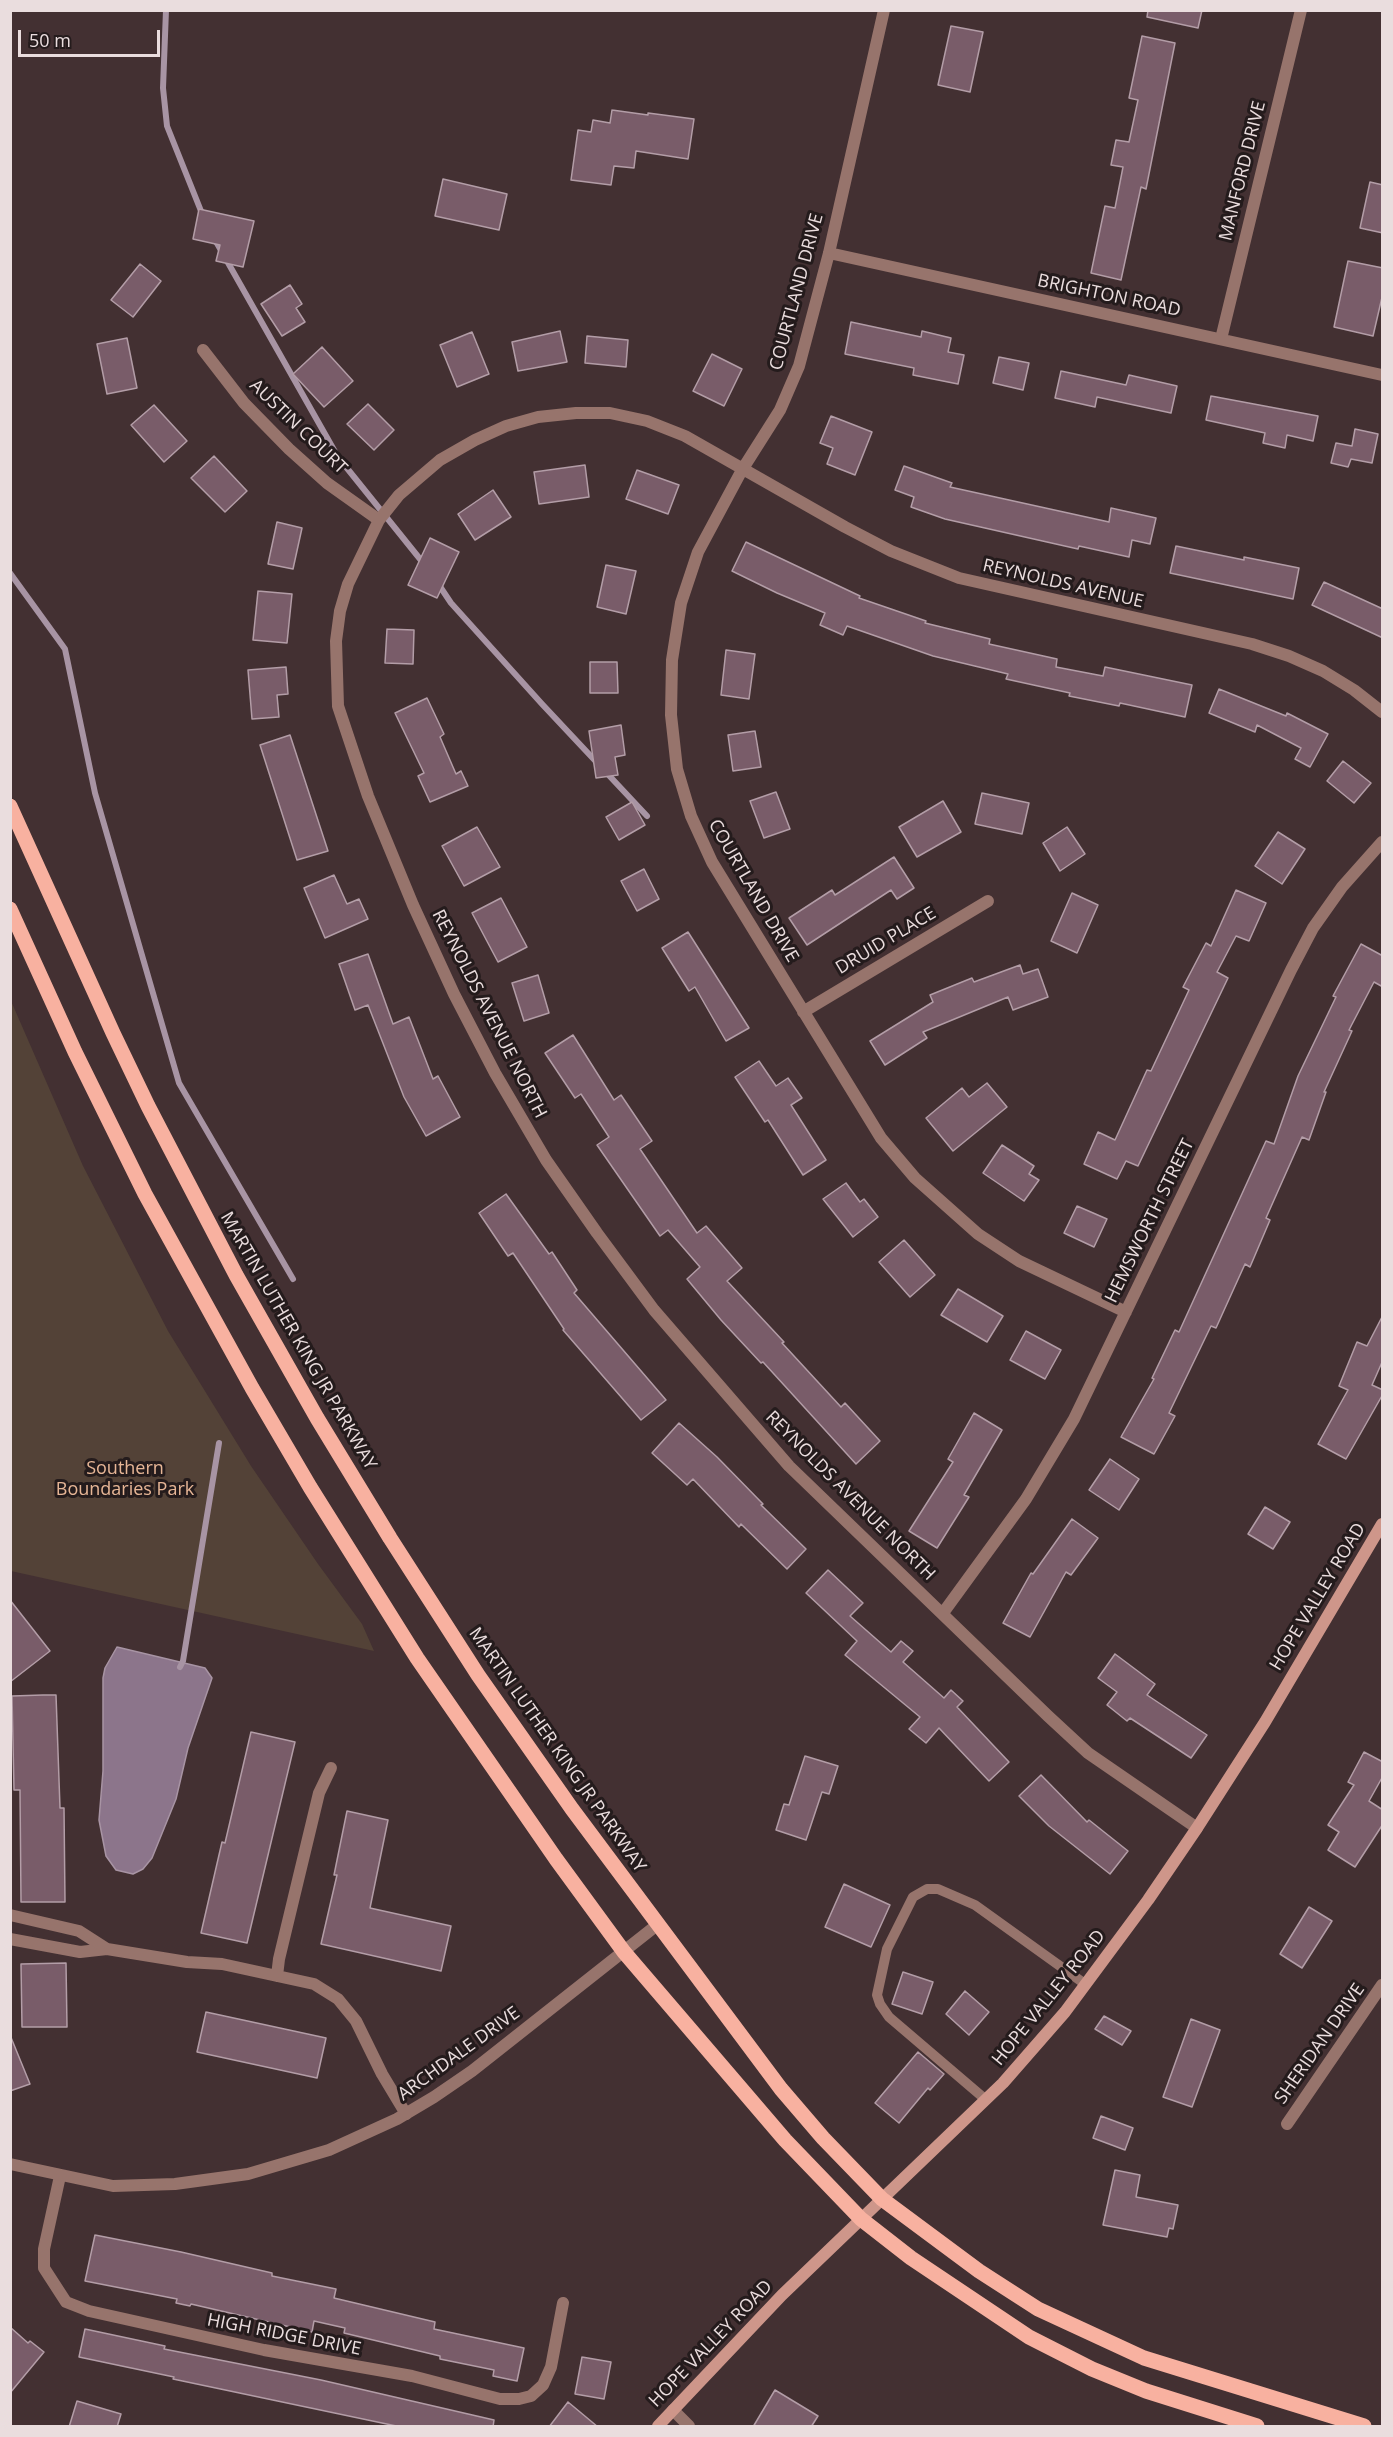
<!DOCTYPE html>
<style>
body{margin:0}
#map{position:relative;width:1393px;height:2437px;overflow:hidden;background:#433032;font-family:"Open Sans",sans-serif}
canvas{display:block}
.frame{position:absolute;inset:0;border:12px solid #eaddde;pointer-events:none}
.scale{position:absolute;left:18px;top:30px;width:142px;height:27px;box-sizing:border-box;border:3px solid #eaddde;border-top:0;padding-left:8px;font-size:18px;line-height:21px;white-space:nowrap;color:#eaddde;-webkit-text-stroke:4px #241b1c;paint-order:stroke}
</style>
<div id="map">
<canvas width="1393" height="2437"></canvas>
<div class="frame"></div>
<div class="scale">50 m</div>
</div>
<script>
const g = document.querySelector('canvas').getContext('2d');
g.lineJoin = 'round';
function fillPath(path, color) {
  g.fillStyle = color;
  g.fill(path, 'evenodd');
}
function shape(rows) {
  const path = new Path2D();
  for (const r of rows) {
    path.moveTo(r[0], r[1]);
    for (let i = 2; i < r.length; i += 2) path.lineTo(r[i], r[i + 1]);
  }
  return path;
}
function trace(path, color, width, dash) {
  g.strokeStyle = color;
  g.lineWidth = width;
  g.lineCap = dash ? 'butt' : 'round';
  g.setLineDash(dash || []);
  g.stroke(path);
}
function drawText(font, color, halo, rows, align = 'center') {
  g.font = font + ' "Open Sans",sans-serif';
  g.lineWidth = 6;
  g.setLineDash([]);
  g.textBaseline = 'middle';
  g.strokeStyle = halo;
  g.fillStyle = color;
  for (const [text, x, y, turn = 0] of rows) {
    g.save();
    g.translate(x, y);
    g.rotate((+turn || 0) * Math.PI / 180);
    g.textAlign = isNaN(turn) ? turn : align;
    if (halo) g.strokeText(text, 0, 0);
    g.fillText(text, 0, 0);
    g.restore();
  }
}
fillPath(shape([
 [11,1001,83,1166,168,1331,251,1466,318,1564,362,1624,374,1651,11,1571]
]), '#534237');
const water = shape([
 [117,1647,205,1668,212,1678,188,1748,176,1799,152,1858,143,1869,133,1874,116,1870,106,1856,99,1820,103,1771,103,1678,105,1668,117,1647]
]);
fillPath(water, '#8c758b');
trace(water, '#a894a4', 1.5);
trace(shape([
 [166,10,163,88,167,126,203,216],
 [214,238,338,457,424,564],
 [10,573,65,649,95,793,179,1083,293,1279],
 [437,582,451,603,542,704,647,816],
 [180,1667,183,1661,219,1443]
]), '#a894a4', 6);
const building = shape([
 [1148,10,1202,10,1198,28,1147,17,1148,10],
 [951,26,983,32,970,92,938,85,951,26],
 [1142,36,1175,43,1146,189,1141,187,1121,280,1091,273,1105,206,1115,208,1123,167,1111,165,1116,140,1129,142,1138,100,1129,98,1142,36],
 [612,110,648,115,648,113,694,119,688,159,636,151,634,168,614,166,611,185,571,180,578,130,591,132,593,120,610,123,612,110],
 [443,179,507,194,499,230,435,216,443,179],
 [1370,182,1383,185,1383,233,1360,228,1370,182],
 [199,209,254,221,243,267,216,261,220,245,193,239,199,209],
 [1348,261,1383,268,1383,293,1373,336,1334,327,1348,261],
 [140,264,161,281,133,317,111,300,140,264],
 [290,285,302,304,296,308,305,322,282,336,261,304,290,285],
 [851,322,921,337,922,331,951,338,948,352,964,355,958,384,913,375,914,368,845,354,851,322],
 [560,331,567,362,518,371,512,342,560,331],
 [472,332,489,374,457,387,440,345,472,332],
 [587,336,628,340,626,367,585,363,587,336],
 [127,338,137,388,107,394,97,344,127,338],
 [322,347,353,381,324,407,293,374,322,347],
 [712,354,742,369,724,406,693,391,712,354],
 [999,357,1029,363,1023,390,993,383,999,357],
 [1061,371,1126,385,1129,375,1177,386,1171,413,1097,397,1095,407,1055,398,1061,371],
 [1211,396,1318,416,1313,441,1287,435,1285,448,1263,443,1265,433,1206,420,1211,396],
 [368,404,394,430,374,450,347,424,368,404],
 [154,405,187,441,164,462,131,425,154,405],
 [831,416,872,432,855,475,827,464,833,448,820,443,831,416],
 [1355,429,1378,434,1372,463,1351,459,1348,467,1331,463,1336,443,1352,446,1355,429],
 [214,456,247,491,225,512,191,478,214,456],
 [585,465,589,497,539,504,534,472,585,465],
 [904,466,952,483,950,487,1109,522,1111,508,1156,518,1150,544,1132,540,1129,557,1079,546,1078,549,945,519,911,507,914,497,895,490,904,466],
 [637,470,679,485,668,514,626,499,637,470],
 [493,490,511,517,475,540,458,514,493,490],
 [277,522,302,528,293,569,268,564,277,522],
 [430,538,459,552,437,598,408,585,430,538],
 [746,542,860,596,859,598,926,621,925,623,990,639,989,644,1057,659,1056,667,1103,676,1105,667,1192,685,1185,717,1120,703,1119,706,1069,696,1070,693,1006,679,1008,674,933,656,847,626,843,635,820,625,825,613,777,593,732,571,746,542],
 [1176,546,1244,560,1244,557,1299,568,1293,599,1170,573,1176,546],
 [606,565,636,571,626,614,597,607,606,565],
 [1324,582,1383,609,1383,638,1312,605,1324,582],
 [258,591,292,594,287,643,253,640,258,591],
 [387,629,414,630,413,664,385,663,387,629],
 [726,650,755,654,749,699,721,695,726,650],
 [590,662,617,662,618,693,590,693,590,662],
 [286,667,288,694,277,695,279,717,252,719,248,670,286,667],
 [1219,689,1286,716,1287,713,1328,734,1310,767,1295,759,1301,748,1257,725,1255,732,1209,713,1219,689],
 [427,698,444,734,440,737,456,774,461,771,468,786,430,802,418,776,424,773,395,713,427,698],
 [621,725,625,755,615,757,618,775,596,778,589,731,621,725],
 [755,731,761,767,733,771,728,735,755,731],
 [290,735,328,851,297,860,260,745,290,735],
 [1343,761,1371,783,1354,803,1327,781,1343,761],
 [776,792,790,829,764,838,750,801,776,792],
 [982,793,1029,803,1022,834,975,824,982,793],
 [943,801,961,832,917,857,899,827,943,801],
 [632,802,645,825,619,840,606,817,632,802],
 [477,827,500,867,464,886,442,846,477,827],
 [1067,827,1085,854,1060,871,1043,843,1067,827],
 [1278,832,1305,849,1282,884,1255,866,1278,832],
 [894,857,914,888,897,899,891,890,807,945,789,918,832,890,835,895,894,857],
 [644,869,659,899,637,911,621,881,644,869],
 [334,875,347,904,359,899,368,919,325,938,304,888,334,875],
 [1236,890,1266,903,1249,941,1236,936,1217,972,1228,978,1138,1166,1126,1161,1117,1179,1084,1164,1098,1132,1115,1140,1147,1070,1151,1071,1189,990,1183,987,1206,943,1211,946,1236,890],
 [1072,893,1098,905,1077,953,1051,941,1072,893],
 [501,898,527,947,498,962,472,913,501,898],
 [688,932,749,1028,726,1041,695,987,689,991,662,948,688,932],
 [1361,944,1383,956,1383,987,1374,982,1349,1030,1352,1031,1324,1092,1326,1092,1309,1140,1302,1137,1266,1218,1270,1220,1250,1267,1245,1264,1216,1328,1211,1326,1169,1413,1175,1416,1154,1454,1121,1437,1154,1379,1152,1378,1175,1330,1179,1332,1266,1141,1274,1144,1298,1076,1336,997,1333,996,1361,944],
 [368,954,393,1024,409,1017,433,1079,438,1076,460,1117,426,1136,404,1097,368,1005,355,1010,339,964,368,954],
 [1020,965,1023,974,1038,969,1048,997,1013,1010,1008,997,923,1032,927,1038,885,1065,870,1041,933,1002,930,995,972,978,974,982,1020,965],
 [538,975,549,1013,524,1021,512,983,538,975],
 [573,1035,614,1100,621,1095,652,1141,640,1149,697,1233,706,1226,742,1268,727,1281,784,1342,782,1343,841,1407,845,1403,880,1441,856,1464,763,1362,761,1363,721,1320,687,1279,700,1267,668,1230,660,1236,597,1145,609,1137,581,1094,575,1098,545,1053,573,1035],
 [759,1061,776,1086,788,1078,802,1098,791,1105,826,1160,803,1175,768,1120,765,1122,735,1077,759,1061],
 [987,1083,1007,1107,953,1151,926,1118,962,1088,969,1097,987,1083],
 [1002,1145,1034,1166,1029,1174,1039,1180,1024,1201,983,1173,1002,1145],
 [846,1183,860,1202,864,1199,878,1217,853,1237,823,1199,846,1183],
 [506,1194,549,1254,552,1252,577,1290,574,1293,666,1400,641,1420,563,1330,564,1329,513,1253,508,1256,479,1213,506,1194],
 [1077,1206,1107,1219,1094,1247,1064,1233,1077,1206],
 [904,1240,935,1275,910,1297,879,1262,904,1240],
 [958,1289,1003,1316,987,1342,941,1315,958,1289],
 [1383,1315,1383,1360,1372,1385,1383,1390,1383,1394,1346,1459,1318,1444,1348,1390,1339,1386,1357,1342,1367,1346,1383,1315],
 [1026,1331,1061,1350,1045,1379,1010,1360,1026,1331],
 [974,1413,1002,1430,964,1495,969,1497,937,1548,909,1531,953,1462,948,1459,974,1413],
 [679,1423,717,1457,763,1504,761,1505,806,1549,787,1569,741,1524,739,1527,693,1479,687,1485,652,1453,679,1423],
 [1110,1459,1139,1479,1119,1510,1089,1490,1110,1459],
 [1265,1507,1290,1522,1273,1549,1248,1534,1265,1507],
 [1072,1519,1098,1538,1071,1575,1066,1572,1030,1637,1003,1623,1031,1573,1033,1574,1072,1519],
 [828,1570,863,1603,850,1616,891,1652,901,1641,913,1651,903,1662,944,1698,951,1690,963,1701,957,1707,1009,1762,989,1781,939,1728,926,1743,909,1729,920,1717,845,1655,857,1641,806,1593,828,1570],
 [10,1600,50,1651,10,1682,10,1600],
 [1115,1654,1155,1684,1147,1695,1207,1735,1191,1758,1130,1718,1127,1721,1107,1705,1117,1692,1098,1678,1115,1654],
 [43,1695,56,1695,60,1808,64,1808,65,1902,21,1902,20,1790,14,1790,12,1696,43,1695],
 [251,1732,295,1742,247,1943,201,1933,222,1842,225,1843,251,1732],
 [1364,1752,1383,1762,1383,1776,1369,1801,1383,1810,1383,1824,1355,1867,1328,1850,1339,1832,1328,1825,1354,1785,1348,1782,1364,1752],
 [805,1756,838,1766,829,1794,822,1792,806,1840,776,1830,784,1804,789,1805,805,1756],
 [1041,1775,1087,1822,1089,1820,1128,1851,1110,1874,1049,1826,1019,1796,1041,1775],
 [347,1811,388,1820,370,1908,451,1926,441,1971,321,1944,337,1875,334,1875,347,1811],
 [844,1884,890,1905,871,1947,825,1927,844,1884],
 [1309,1907,1332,1921,1302,1968,1280,1954,1309,1907],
 [66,1963,67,2027,22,2027,21,1964,66,1963],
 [903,1972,933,1982,922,2014,892,2004,903,1972],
 [965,1991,989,2012,969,2035,946,2014,965,1991],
 [206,2012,326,2038,317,2078,197,2052,206,2012],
 [1104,2016,1131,2031,1122,2045,1095,2029,1104,2016],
 [1191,2019,1220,2030,1192,2107,1163,2097,1191,2019],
 [10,2035,30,2084,10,2091,10,2035],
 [918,2052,944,2074,930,2090,928,2088,899,2123,875,2103,918,2052],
 [1101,2116,1133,2128,1125,2150,1093,2138,1101,2116],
 [1115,2170,1140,2175,1136,2197,1178,2205,1173,2229,1169,2228,1167,2237,1103,2225,1115,2170],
 [95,2235,181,2252,272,2273,272,2276,336,2289,334,2298,435,2322,434,2329,524,2348,517,2381,493,2376,494,2370,440,2359,440,2356,344,2333,345,2328,314,2321,312,2332,191,2304,190,2306,176,2303,177,2299,85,2281,95,2235],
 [10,2327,28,2343,30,2341,44,2352,10,2393,10,2327],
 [85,2329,165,2346,164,2349,321,2380,494,2420,493,2427,401,2427,173,2379,174,2377,79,2357,85,2329],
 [582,2357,611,2362,604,2399,575,2394,582,2357],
 [775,2390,818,2416,811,2427,753,2427,775,2390],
 [77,2401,121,2414,117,2427,69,2427,77,2401],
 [568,2402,598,2427,549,2427,568,2402]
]);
fillPath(building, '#795c69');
trace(building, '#b39da7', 1.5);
trace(shape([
 [985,2099,889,2017,880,2004,877,1995,887,1949,913,1897,927,1889,938,1889,975,1905,1085,1984]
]), '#97746c', 10);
trace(shape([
 [884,10,829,253,799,366,780,410,742,470,698,552,681,603,672,660,671,715,677,769,691,816,712,862,881,1138,915,1178,978,1234,1019,1261,1126,1312],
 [829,253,1382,375],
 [1221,339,1301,10],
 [203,350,244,403,289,449,327,483,379,520],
 [803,1012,988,901],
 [943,1613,1026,1499,1074,1419,1291,970,1313,928,1342,887,1382,842],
 [1197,1828,1088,1753,1048,1716,789,1466,654,1310,597,1233,546,1160,495,1073,454,994,413,905,368,796,338,706,336,641,340,611,348,584,379,520,399,495,440,460,475,440,506,426,538,417,576,413,610,413,647,421,685,436,845,527,891,551,959,578,1252,644,1289,656,1323,671,1354,690,1382,712],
 [10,1915,79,1931,107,1949],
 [10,1939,80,1952,107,1949,187,1962,222,1964,314,1984,338,1999,356,2021,382,2074,406,2114],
 [277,1976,279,1959,319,1793,331,1768],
 [1287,2124,1382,1985],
 [60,2176,44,2249,44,2268,66,2302,89,2311,264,2350,412,2376,500,2399,519,2399,531,2396,543,2385,551,2367,563,2303],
 [673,2410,689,2426]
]), '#97746c', 12);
trace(shape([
 [10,2164,113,2186,175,2184,248,2174,329,2150,397,2119,434,2097,472,2071,657,1925]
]), '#97746c', 12);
trace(shape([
 [658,2426,782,2295,1003,2083,1065,2012,1148,1900,1197,1828,1265,1722,1382,1524]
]), '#ce968a', 12);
trace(shape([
 [10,806,113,1033,148,1106,236,1275,317,1418,390,1538,478,1675,572,1809,781,2089,823,2138,882,2199,979,2271,1038,2309,1144,2358,1364,2426],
 [10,909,75,1052,145,1194,252,1388,310,1487,417,1658,556,1859,624,1952,785,2140,861,2219,911,2258,1029,2337,1092,2369,1146,2391,1257,2426]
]), '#f8b1a0', 15);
drawText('18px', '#eaddde', '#241b1c', [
 ["MANFORD DRIVE",1243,171,-76],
 ["COURTLAND DRIVE",797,292,-75],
 ["BRIGHTON ROAD",1109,296,12],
 ["AUSTIN COURT",298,427,44],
 ["REYNOLDS AVENUE",1063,584,13],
 ["COURTLAND DRIVE",753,891,60],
 ["DRUID PLACE",886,941,-31],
 ["REYNOLDS AVENUE NORTH",489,1014,63],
 ["HEMSWORTH STREET",1150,1221,-64],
 ["MARTIN LUTHER KING JR PARKWAY",298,1341,60],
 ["REYNOLDS AVENUE NORTH",850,1496,45],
 ["HOPE VALLEY ROAD",1318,1597,-59],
 ["MARTIN LUTHER KING JR PARKWAY",557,1750,55],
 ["HOPE VALLEY ROAD",1049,1998,-51],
 ["SHERIDAN DRIVE",1320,2044,-55],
 ["ARCHDALE DRIVE",459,2054,-36],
 ["HIGH RIDGE DRIVE",284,2335,11],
 ["HOPE VALLEY ROAD",711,2344,-46]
]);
drawText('18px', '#e7b696', '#241b1c', [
 ["Southern",125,1469],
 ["Boundaries Park",125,1490]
]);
</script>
